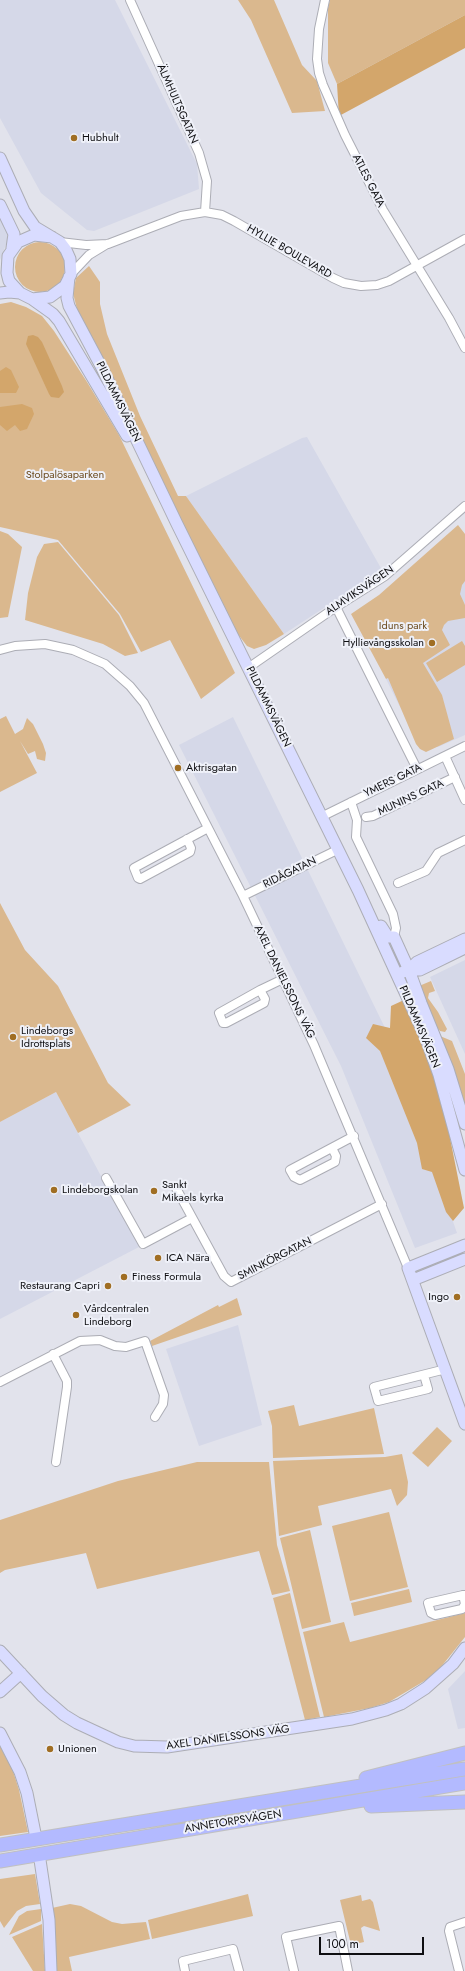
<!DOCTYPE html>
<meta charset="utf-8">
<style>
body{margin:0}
#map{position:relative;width:465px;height:1971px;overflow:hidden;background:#e2e3ec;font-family:Jost,sans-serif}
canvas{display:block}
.scale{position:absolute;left:319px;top:1937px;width:105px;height:18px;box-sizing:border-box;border:2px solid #0e0e11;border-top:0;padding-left:5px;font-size:12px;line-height:14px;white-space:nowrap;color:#0e0e11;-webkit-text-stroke:3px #eff1f9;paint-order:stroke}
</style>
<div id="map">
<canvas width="465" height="1971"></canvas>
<div class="scale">100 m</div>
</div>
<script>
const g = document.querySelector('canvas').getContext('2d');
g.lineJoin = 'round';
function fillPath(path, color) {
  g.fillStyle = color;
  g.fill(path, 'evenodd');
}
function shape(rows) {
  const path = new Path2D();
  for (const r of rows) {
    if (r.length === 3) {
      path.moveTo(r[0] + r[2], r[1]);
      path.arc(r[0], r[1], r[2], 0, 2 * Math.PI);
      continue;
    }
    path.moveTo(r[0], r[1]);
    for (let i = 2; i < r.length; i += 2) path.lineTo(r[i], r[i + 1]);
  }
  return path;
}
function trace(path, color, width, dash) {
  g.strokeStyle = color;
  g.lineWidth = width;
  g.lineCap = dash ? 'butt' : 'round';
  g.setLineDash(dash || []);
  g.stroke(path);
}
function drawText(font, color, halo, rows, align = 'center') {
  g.font = font + ' Jost,sans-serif';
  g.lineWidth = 4;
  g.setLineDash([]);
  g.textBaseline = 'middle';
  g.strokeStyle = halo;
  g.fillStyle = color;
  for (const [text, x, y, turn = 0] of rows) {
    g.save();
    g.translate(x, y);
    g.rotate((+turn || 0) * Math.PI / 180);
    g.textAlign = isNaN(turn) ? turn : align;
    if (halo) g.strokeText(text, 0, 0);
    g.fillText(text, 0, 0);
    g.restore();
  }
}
fillPath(shape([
 [0,0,115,0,197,164,199,189,94,231,87,230,41,193,0,118],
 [0,216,7,230,7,242,0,260],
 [307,437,382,570,284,634,186,496,302,438],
 [465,565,465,735,438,747,420,747,386,679,405,667],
 [233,717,388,1034,457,1233,415,1248,341,1066,179,745],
 [465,960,465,1054,430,977],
 [56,1092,139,1247,0,1319,0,1122],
 [238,1325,262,1425,199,1446,166,1349],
 [465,1671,465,1728,458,1729,448,1689]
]), '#d5d8e8');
fillPath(shape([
 [238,0,274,0,302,65,317,81,325,111,292,113,251,20],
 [330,0,465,0,465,15,337,84,328,63,328,8],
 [40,267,25],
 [89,266,100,282,100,304,107,334,140,416,178,496,186,496,284,634,266,645,254,649,247,646,237,633,78,313,73,293,76,278],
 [11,302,26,307,42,316,54,331,87,382,119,435,235,673,201,699,170,640,141,652,120,614,58,540,0,527,0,304],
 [458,525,465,534,465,581,462,585,460,594,465,605,465,618,448,621,444,625,442,630,450,645,423,663,442,695,454,739,426,752,420,749,416,744,388,678,386,679,351,614,379,595],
 [0,531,8,534,22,547,8,617,0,618],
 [58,542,119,615,138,653,125,656,103,644,25,620,28,593,37,557,44,544],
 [462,641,465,646,465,665,437,682,426,663],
 [6,716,15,734,23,729,27,718,33,724,43,744,46,753,45,761,37,759,35,751,28,754,20,741,37,773,0,792,0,719],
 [0,903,25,950,58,986,108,1083,131,1105,78,1133,56,1092,0,1122],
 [431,981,435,991,429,993,428,998,438,1012,447,1029,445,1032,440,1031,436,1026,419,986],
 [440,1036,452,1041,465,1074,465,1107],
 [237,1298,242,1315,152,1346,150,1341,218,1305,219,1307],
 [294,1405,299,1426,374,1408,384,1454,273,1458,272,1426,268,1411],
 [437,1427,452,1441,428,1467,412,1453],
 [402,1454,408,1482,407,1495,397,1506,391,1489,318,1506,322,1525,279,1536,273,1461,385,1457],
 [197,1462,269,1462,277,1545,290,1591,272,1595,259,1551,97,1589,86,1553,5,1570,0,1573,0,1520,118,1481],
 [389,1512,408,1587,350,1601,332,1526],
 [310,1530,331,1622,302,1629,280,1538],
 [409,1589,412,1602,354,1616,351,1603],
 [290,1593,320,1717,305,1720,273,1598],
 [465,1613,465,1637,441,1667,426,1680,389,1702,370,1708,324,1717,303,1632,344,1622,350,1642],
 [0,1746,13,1771,19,1790,28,1832,0,1836],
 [35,1874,40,1904,26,1906,17,1911,4,1928,0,1921,0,1879],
 [248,1894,253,1916,152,1939,148,1920],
 [361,1895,362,1901,370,1899,373,1902,380,1931,364,1926,361,1928,364,1942,351,1945,340,1900],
 [70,1904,81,1906,112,1922,122,1924,146,1922,150,1939,69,1957,72,1971,56,1971,52,1908],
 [41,1909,41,1921,9,1935,19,1916,27,1911],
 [42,1924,45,1971,33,1971,12,1937]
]), '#dab88e');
fillPath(shape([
 [465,15,465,48,339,116,337,84],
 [6,367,11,370,19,387,16,393,0,393,0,371],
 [22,404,32,408,34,414,27,429,20,431,15,425,7,431,0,425,0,407],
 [404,1000,421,1038,449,1115,450,1138,464,1208,453,1221,446,1212,432,1172,422,1169,417,1143,380,1051,366,1038,373,1024,390,1028,391,1006]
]), '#d3a66b');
fillPath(shape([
 [33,335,38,337,42,342,62,386,64,392,59,398,51,397,49,394,26,344,28,336]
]), '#cea166');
const street = shape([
 [130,0,199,153,207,181,205,212],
 [325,0,319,29,317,59,319,73,323,85,345,135,383,210,449,318,465,348],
 [60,242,86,245,108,244,181,216,205,212,222,215,234,221,333,278,344,283,361,286,377,285,389,281,465,239],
 [71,274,89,255,107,244],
 [336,607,417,769],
 [0,650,15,646,45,644,73,650,105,664,130,686,144,703,243,896,314,1045,408,1268],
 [248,668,336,607,385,576,465,506],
 [445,756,465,800],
 [351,802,357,820,356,837,393,914,396,928,394,937],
 [321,817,465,746],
 [366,817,373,816,455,777],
 [187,839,191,848,190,852,140,879,138,878,134,868,208,828],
 [398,883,426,871,438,853,465,840],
 [243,896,337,850],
 [260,990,265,999,264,1003,226,1023,223,1023,219,1013,260,990,283,979],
 [332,1148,336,1156,335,1162,300,1180,294,1177,290,1170,354,1136],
 [106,1178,143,1244,192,1218],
 [176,1188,224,1276,231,1282,382,1204],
 [53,1354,67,1381,67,1387,56,1462],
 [424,1375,428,1389,378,1401,374,1387,446,1369],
 [0,1382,80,1341,100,1340,115,1346,126,1347,145,1341,164,1395,163,1404,155,1417],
 [463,1595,465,1604,462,1609,435,1615,431,1613,428,1603,463,1595,465,1595],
 [185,1971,183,1961,233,1949,239,1971],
 [294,1971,286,1937,339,1926,348,1971],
 [459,1971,449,1931,450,1927,465,1922]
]);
const secondary = shape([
 [0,158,24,211,35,227,60,242,66,250,70,259,71,274,65,286,50,297,32,299],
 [0,205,14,234,12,248],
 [52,237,34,235,18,242,8,256,7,273,9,281,20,293,32,299,53,314,59,321,127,436],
 [69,277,67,298,69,306,103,370,177,524,358,890,425,1036,439,1075,465,1170],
 [0,293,9,292,20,293],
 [381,926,388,937,394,937,409,970,421,1003,448,1069,465,1124],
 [409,970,417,962,465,939],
 [403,972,409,970,420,970,465,948],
 [465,1245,408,1268,465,1424],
 [413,1280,465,1259],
 [0,1651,42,1696,64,1715,77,1723,118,1742,134,1746,167,1747,352,1719,386,1710,401,1704,426,1688,453,1664,465,1648],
 [0,1692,21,1673],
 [0,1733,20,1772,27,1793,35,1833],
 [40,1860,49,1920,51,1971]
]);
const primary = shape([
 [366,1778,465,1753],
 [371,1806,465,1802],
 [0,1845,465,1769],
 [0,1861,465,1783]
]);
trace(street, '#acadb5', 10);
trace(secondary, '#acadb5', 13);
trace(primary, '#c0c0c1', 15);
trace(street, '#fff', 8);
trace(secondary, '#d9dcff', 11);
trace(primary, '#b3baff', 13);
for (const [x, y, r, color] of [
 [74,138,4,"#a06e23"],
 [432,643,4,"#a06e23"],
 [178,768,4,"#a06e23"],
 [13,1037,4,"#a06e23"],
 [54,1190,4,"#a06e23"],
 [154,1191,4,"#a06e23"],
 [158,1258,4,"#a06e23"],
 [124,1277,4,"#a06e23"],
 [108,1286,4,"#a06e23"],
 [457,1297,4,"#a06e23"],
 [76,1315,4,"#a06e23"],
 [50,1749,4,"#a06e23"]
]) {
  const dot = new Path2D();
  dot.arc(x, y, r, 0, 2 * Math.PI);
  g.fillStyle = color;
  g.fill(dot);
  trace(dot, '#eff1f9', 1.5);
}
drawText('11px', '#0e0e11', '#eff1f9', [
 ["ÄLMHULTSGATAN",177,104,66],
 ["ATLES GATA",368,181,63],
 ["HYLLIE BOULEVARD",289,252,30],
 ["PILDAMMSVÄGEN",118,402,64],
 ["ALMVIKSVÄGEN",360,591,-34],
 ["PILDAMMSVÄGEN",268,707,64],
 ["YMERS GATA",393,781,-26],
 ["MUNINS GATA",411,798,-25],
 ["RIDÅGATAN",290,873,-26],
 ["AXEL DANIELSSONS VÄG",284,982,64],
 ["PILDAMMSVÄGEN",419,1027,67],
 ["SMINKÖRGATAN",275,1259,-27],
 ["AXEL DANIELSSONS VÄG",228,1738,-8],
 ["ANNETORPSVÄGEN",233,1822,-9]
]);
drawText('11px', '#0e0e11', '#eff1f9', [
 ["Hubhult",82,138],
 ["Hyllievångsskolan",424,643,"right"],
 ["Aktrisgatan",186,768],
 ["Lindeborgs",21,1031],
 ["Idrottsplats",21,1044],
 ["Sankt",162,1185],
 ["Mikaels kyrka",162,1198],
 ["Lindeborgskolan",62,1190],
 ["ICA Nära",166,1258],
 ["Finess Formula",132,1277],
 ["Restaurang Capri",100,1286,"right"],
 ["Ingo",449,1297,"right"],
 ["Vårdcentralen",84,1309],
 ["Lindeborg",84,1322],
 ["Unionen",58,1749]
], 'left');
drawText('11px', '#6d4d21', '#eff1f9', [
 ["Stolpalösaparken",65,475],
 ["Iduns park",403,626]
]);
</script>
